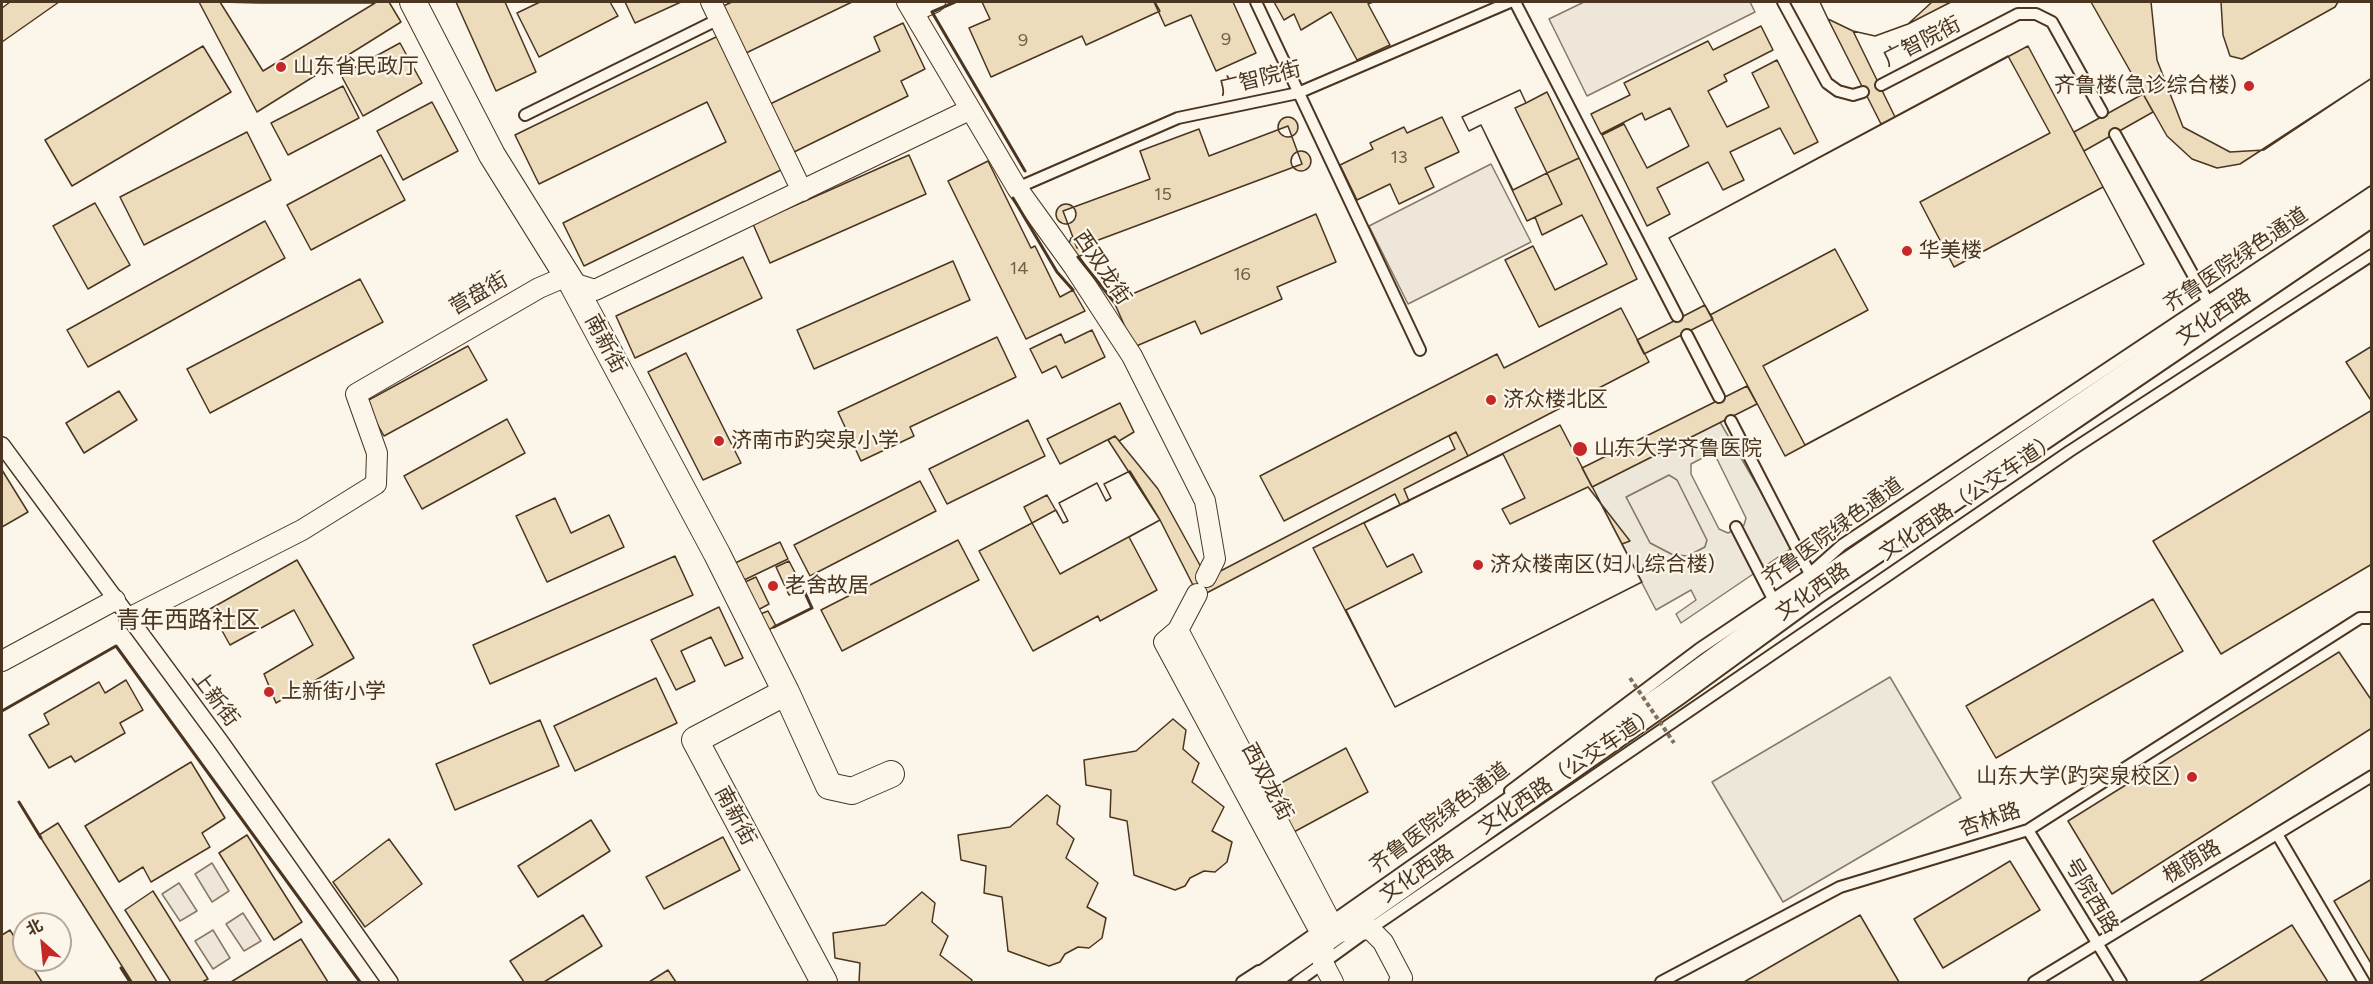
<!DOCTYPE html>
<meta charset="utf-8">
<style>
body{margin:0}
#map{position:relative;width:2373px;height:984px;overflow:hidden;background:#fbf6e9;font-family:Figtree,"Noto Sans SC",sans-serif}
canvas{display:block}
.frame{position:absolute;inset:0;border:3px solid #4a3520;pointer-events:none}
.north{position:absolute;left:12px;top:912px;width:60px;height:60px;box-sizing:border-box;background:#fbf6e9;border:2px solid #b4a999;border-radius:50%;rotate:333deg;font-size:16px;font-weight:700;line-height:24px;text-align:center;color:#4a3520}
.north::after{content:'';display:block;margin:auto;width:21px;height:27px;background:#c62828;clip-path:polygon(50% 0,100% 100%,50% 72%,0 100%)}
</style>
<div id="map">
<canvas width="2373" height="984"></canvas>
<div class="frame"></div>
<div class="north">北</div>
</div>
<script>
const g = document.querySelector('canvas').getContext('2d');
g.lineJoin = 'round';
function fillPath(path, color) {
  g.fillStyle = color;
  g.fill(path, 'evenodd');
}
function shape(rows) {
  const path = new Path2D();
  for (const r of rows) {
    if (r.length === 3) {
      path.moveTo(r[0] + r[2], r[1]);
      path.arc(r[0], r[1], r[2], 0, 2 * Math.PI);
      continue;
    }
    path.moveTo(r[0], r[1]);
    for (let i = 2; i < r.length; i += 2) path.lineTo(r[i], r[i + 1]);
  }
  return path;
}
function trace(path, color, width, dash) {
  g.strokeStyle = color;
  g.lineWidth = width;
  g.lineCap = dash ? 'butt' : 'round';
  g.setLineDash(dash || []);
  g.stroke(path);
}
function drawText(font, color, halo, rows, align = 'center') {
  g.font = font + ' Figtree,"Noto Sans SC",sans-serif';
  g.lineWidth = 4.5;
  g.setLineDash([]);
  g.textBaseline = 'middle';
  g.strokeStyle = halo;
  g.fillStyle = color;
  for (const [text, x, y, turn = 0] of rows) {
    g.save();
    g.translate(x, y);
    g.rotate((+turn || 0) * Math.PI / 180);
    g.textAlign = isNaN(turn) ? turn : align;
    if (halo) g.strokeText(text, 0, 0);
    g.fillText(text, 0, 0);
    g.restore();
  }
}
const green = shape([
 [1584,2,1750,2,1755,12,1587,96,1549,19,1584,2],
 [1491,164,1531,242,1408,304,1369,226,1491,164],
 [1669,475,1677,479,1707,540,1705,547,1688,556,1673,555,1650,543,1626,497,1669,475],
 [212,863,229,891,212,902,195,874,212,863],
 [179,883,197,911,180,921,162,894,179,883],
 [243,913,261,941,244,951,226,924,243,913],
 [213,930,230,958,213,969,195,941,213,930]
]);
fillPath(green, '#ede6d9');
trace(green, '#887966', 1.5);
const parking = shape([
 [1720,422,1793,547,1681,623,1676,614,1696,600,1691,590,1656,610,1592,487,1720,422],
 [1710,454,1717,459,1746,518,1744,525,1728,533,1719,529,1691,474,1691,464,1710,454],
 [1669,475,1677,480,1707,540,1705,547,1688,556,1673,555,1650,543,1626,497,1669,475],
 [1890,677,1961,798,1783,902,1712,782,1890,677]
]);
fillPath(parking, '#ede7d9');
trace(parking, '#887966', 1.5);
const building = shape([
 [10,2,59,2,2,42,2,8,10,2],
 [199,2,389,2,401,22,257,112,199,2],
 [220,2,259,3,375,3,263,71,220,2],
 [456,2,505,2,536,72,496,91,456,2],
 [540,2,610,2,618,16,539,57,517,13,540,2],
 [625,2,681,2,635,23,625,2],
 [732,2,852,2,744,54,721,7,732,2],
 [982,2,1155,2,1160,11,1086,45,1082,36,991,77,969,28,990,19,982,2],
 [1154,2,1233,2,1256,53,1216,71,1191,15,1165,26,1154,2],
 [1274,2,1373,2,1368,4,1390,45,1357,60,1331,12,1301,30,1294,14,1284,20,1274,2],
 [1820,2,1932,2,1908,24,1875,36,1853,31,1828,19,1820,2],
 [1820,2,1951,2,1908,24,1875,36,1853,31,1828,19,1820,2],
 [2091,2,2372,2,2372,78,2240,164,2217,168,2192,159,2167,136,2091,2],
 [2151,2,2221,2,2223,35,2230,56,2242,59,2335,7,2338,2,2372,2,2372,78,2264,150,2230,152,2183,127,2157,60,2151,2],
 [1828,19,1853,31,1895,117,1881,124,1828,19],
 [903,23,925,69,901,81,908,96,792,153,768,105,880,51,874,37,903,23],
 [1761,26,1773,50,1724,75,1727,81,1708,91,1727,127,1769,107,1752,73,1777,60,1818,142,1794,154,1780,128,1730,152,1744,180,1723,190,1708,162,1657,188,1670,214,1647,226,1602,135,1624,124,1647,168,1689,146,1670,108,1645,120,1642,113,1601,134,1591,114,1630,95,1624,83,1708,41,1713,50,1761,26],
 [718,36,783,169,584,266,563,223,726,142,707,102,539,184,515,135,718,36],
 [400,43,422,83,363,116,341,75,400,43],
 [203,46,231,92,72,186,45,140,203,46],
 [2028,46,2144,264,1785,456,1669,238,2028,46],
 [2008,56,2050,133,1920,202,1954,267,2103,187,2144,264,1805,445,1763,366,1868,310,1835,249,1710,315,1669,238,2008,56],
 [343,86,359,118,288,155,271,123,343,86],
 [1520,90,1526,103,1515,108,1547,173,1513,190,1481,125,1469,131,1462,117,1520,90],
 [1520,90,1526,103,1547,92,1579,158,1547,173,1562,204,1527,221,1481,125,1469,131,1462,117,1520,90],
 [2143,94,2153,112,2084,151,2074,132,2143,94],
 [432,102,458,151,403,180,377,131,432,102],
 [1442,117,1459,152,1425,168,1434,187,1399,204,1390,184,1357,200,1340,165,1373,149,1370,143,1404,127,1407,133,1442,117],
 [1288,127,10],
 [1288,126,1302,164,1077,248,1063,211,1150,179,1140,151,1199,129,1209,156,1288,126],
 [247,132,271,180,144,245,120,197,247,132],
 [1301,161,10],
 [381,155,405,200,311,250,287,205,381,155],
 [909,155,926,194,770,263,753,224,909,155],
 [1579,158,1637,279,1539,327,1505,260,1533,246,1555,290,1607,264,1582,215,1542,235,1535,217,1562,204,1547,173,1579,158],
 [988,161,1031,248,1035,246,1060,297,1073,290,1085,311,1026,339,948,181,988,161],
 [95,203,130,265,88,289,53,226,95,203],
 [1066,214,10],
 [1316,214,1336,262,1277,287,1282,299,1201,334,1195,321,1134,347,1114,302,1316,214],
 [265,221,285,258,88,367,67,330,265,221],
 [1078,236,1085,239,1088,247,1086,253,1078,257,1068,246,1071,238,1078,236],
 [743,257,762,298,635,358,616,316,743,257],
 [953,261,970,300,814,369,797,330,953,261],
 [360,279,383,322,210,413,187,369,360,279],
 [1705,305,1713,319,1644,354,1637,340,1705,305],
 [1621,308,1649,362,1468,456,1456,432,1284,521,1260,476,1497,354,1504,368,1621,308],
 [1092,330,1105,357,1062,378,1056,366,1042,373,1030,349,1061,334,1065,343,1092,330],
 [997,337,1016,377,910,427,914,436,861,461,838,412,997,337],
 [468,346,487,380,384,436,365,402,468,346],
 [2372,346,2372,399,2370,399,2346,362,2372,346],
 [686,353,741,463,703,480,648,372,686,353],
 [1747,386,1757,404,1592,487,1582,468,1747,386],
 [119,391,137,420,84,453,66,423,119,391],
 [1120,403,1134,432,1119,441,1115,436,1060,464,1047,439,1120,403],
 [2372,410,2372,564,2221,654,2153,541,2372,410],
 [507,419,525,453,422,509,404,476,507,419],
 [1028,420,1045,456,947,504,929,469,1028,420],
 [1560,425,1642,582,1395,707,1313,548,1560,425],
 [1456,432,1468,456,1404,489,1409,501,1400,505,1395,494,1199,597,1160,520,1108,440,1115,436,1158,489,1207,578,1455,449,1449,436,1456,432],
 [1503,454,1525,498,1502,509,1510,524,1588,487,1630,541,1622,544,1642,582,1395,707,1346,610,1422,572,1413,554,1387,567,1364,523,1503,454],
 [2,470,28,512,2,527,2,470],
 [1130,471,1160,520,1060,574,1032,523,1056,510,1063,523,1068,521,1059,503,1097,483,1106,501,1111,498,1104,484,1130,471],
 [1130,471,1160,520,1129,537,1157,590,1100,621,1098,616,1033,651,979,551,1032,523,1024,507,1047,495,1063,523,1068,521,1059,503,1097,483,1106,501,1111,498,1104,484,1130,471],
 [920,481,936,511,810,576,794,545,920,481],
 [555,498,571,533,609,515,624,547,547,582,516,516,555,498],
 [958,540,979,580,842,651,821,610,958,540],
 [780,542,788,559,742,581,733,564,780,542],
 [675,556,693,595,490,684,473,645,675,556],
 [297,560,354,658,276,703,264,674,313,645,294,610,230,645,210,609,297,560],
 [789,561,803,588,789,595,776,567,789,561],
 [756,577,769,604,756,611,743,583,756,577],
 [2153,599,2183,651,1996,758,1966,706,2153,599],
 [719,607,743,658,725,666,711,637,681,651,695,681,676,690,651,640,719,607],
 [768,611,776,626,766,631,758,615,768,611],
 [2339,652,2372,701,2372,728,2112,894,2068,821,2339,652],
 [656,678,677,723,575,771,554,726,656,678],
 [126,680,143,710,120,723,125,733,75,762,71,756,49,768,29,735,49,724,44,714,99,682,105,693,126,680],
 [1173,719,1186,730,1183,749,1199,763,1192,782,1224,807,1212,831,1232,842,1227,862,1215,872,1204,871,1190,878,1185,886,1175,890,1134,875,1127,821,1110,817,1111,790,1086,785,1084,760,1136,751,1173,719],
 [540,720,559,766,455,810,436,764,540,720],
 [1346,748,1368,792,1292,833,1270,789,1346,748],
 [191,762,225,818,202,833,210,847,151,882,143,867,119,882,85,826,191,762],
 [1047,795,1060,806,1057,824,1074,839,1066,858,1098,883,1087,907,1106,918,1102,938,1089,948,1078,947,1065,954,1060,962,1049,966,1008,951,1002,897,984,893,986,866,961,860,958,835,1010,827,1047,795],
 [591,820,610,851,538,897,518,866,591,820],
 [58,823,157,982,132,982,39,835,58,823],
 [247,835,302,922,274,940,219,853,247,835],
 [723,837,740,870,664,909,646,877,723,837],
 [389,839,422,884,365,927,333,882,389,839],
 [2010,861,2040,910,1943,968,1914,919,2010,861],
 [2372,879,2372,965,2334,901,2372,879],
 [153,891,208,979,202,982,171,982,125,910,153,891],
 [922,892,935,903,932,922,948,936,940,955,972,980,971,982,859,982,860,963,835,958,833,933,885,925,922,892],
 [583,915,602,946,544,982,524,982,510,961,583,915],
 [1860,915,1899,982,1744,982,1860,915],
 [2292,925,2328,982,2199,982,2292,925],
 [10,930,24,953,24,960,28,960,42,982,2,982,2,935,10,930],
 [301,939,328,982,231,982,301,939],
 [668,970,676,982,649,982,668,970]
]);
fillPath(building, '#ecdcbc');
trace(building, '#4a3520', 1.5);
const service = shape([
 [1256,2,1420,350],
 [1515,2,1677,316],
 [1783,2,1827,83,1838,91,1853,95,1863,92],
 [1881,85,2018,14,2036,14,2052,22,2102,112],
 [525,115,719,19],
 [2115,134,2208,302],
 [1017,188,1178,118,1298,93,1510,2],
 [1687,335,1719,397],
 [1731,421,1810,574],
 [1736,527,1773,599],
 [1510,791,1699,649,1806,577,1842,545,2372,192],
 [2028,830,2121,982],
 [2277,834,2364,982],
 [1242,982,1259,971],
 [1297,982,1370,929,2070,451,2372,255],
 [1661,982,1840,887,2028,830,2360,618,2372,618],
 [2034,982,2372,776]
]);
const pedestrian = shape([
 [2,445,221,742,390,982]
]);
const minor = shape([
 [711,2,802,191],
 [907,2,1017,188,1074,267,1132,356,1205,501,1215,559,1206,577],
 [913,12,935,2],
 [1197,594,1178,630,1164,642,1324,939,1323,963,1333,982],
 [129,618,302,530,376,484,377,453,356,394,539,288,560,279,595,290,969,110],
 [1178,630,1336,932,1370,929,1383,942,1402,978,1399,982],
 [2,661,115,600]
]);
const tertiary = shape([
 [413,2,492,155,573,285,717,554,786,692],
 [824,982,695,740,786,692,829,786,852,791,891,774]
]);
const secondary = shape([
 [1261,982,1676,691,1813,591,2372,211]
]);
trace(service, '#4a3520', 14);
trace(pedestrian, '#4a3520', 18);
trace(minor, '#4a3520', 22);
trace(tertiary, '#4a3520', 28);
trace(secondary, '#4a3520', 32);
trace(service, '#fbf6e9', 10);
trace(pedestrian, '#fbf6e9', 15);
trace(minor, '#fbf6e9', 20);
trace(tertiary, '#fbf6e9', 26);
trace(secondary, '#fbf6e9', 28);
trace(shape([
 [1630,678,1674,743]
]), '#7f6f5c', 4, [4.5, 3]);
trace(shape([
 [955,2,932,12,1025,171],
 [1013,198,1057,272,1073,290],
 [1078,257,1114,302],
 [774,627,812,608,801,584],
 [2,711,116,646,360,982],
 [19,802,41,838],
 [121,968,130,982]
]), '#4a3520', 3);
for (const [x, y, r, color] of [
 [281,67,6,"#c62828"],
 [2249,86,6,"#c62828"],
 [1907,251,6,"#c62828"],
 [1491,400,6,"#c62828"],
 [719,441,6,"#c62828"],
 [1580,449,8,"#c62828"],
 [1478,565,6,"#c62828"],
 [773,586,6,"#c62828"],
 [269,692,6,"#c62828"],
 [2192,777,6,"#c62828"]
]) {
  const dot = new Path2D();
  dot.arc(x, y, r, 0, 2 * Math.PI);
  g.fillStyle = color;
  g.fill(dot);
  trace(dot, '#fbf6e9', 2);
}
drawText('18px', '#725f47', null, [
 ["9",1226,40],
 ["9",1023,41],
 ["13",1399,158],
 ["15",1163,195],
 ["14",1019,269],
 ["16",1242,275]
]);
drawText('21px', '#4a3520', '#fbf6e9', [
 ["广智院街",1922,42,-27],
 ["广智院街",1260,79,-14],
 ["齐鲁医院绿色通道",2236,260,-34],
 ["西双龙街",1102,268,56],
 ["营盘街",479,294,-30],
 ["文化西路",2214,317,-34],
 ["南新街",605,344,62],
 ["文化西路（公交车道）",1969,497,-34],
 ["齐鲁医院绿色通道",1833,532,-36],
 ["文化西路",1813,592,-35],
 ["上新街",215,699,53],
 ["文化西路（公交车道）",1568,771,-34],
 ["西双龙街",1267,782,62],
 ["南新街",735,816,62],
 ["齐鲁医院绿色通道",1440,818,-37],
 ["杏林路",1990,820,-19],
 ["槐荫路",2192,862,-31],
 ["文化西路",1417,874,-35],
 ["号院西路",2091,896,59]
]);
drawText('21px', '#4a3520', '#fbf6e9', [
 ["山东省民政厅",293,67],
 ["齐鲁楼(急诊综合楼)",2237,86,"right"],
 ["华美楼",1919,251],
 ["济众楼北区",1503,400],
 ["济南市趵突泉小学",731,441],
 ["山东大学齐鲁医院",1594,449],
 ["济众楼南区(妇儿综合楼)",1490,565],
 ["老舍故居",785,586],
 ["上新街小学",281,692],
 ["山东大学(趵突泉校区)",2180,777,"right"]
], 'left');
drawText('24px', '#4a3520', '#fbf6e9', [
 ["青年西路社区",188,621]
]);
</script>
